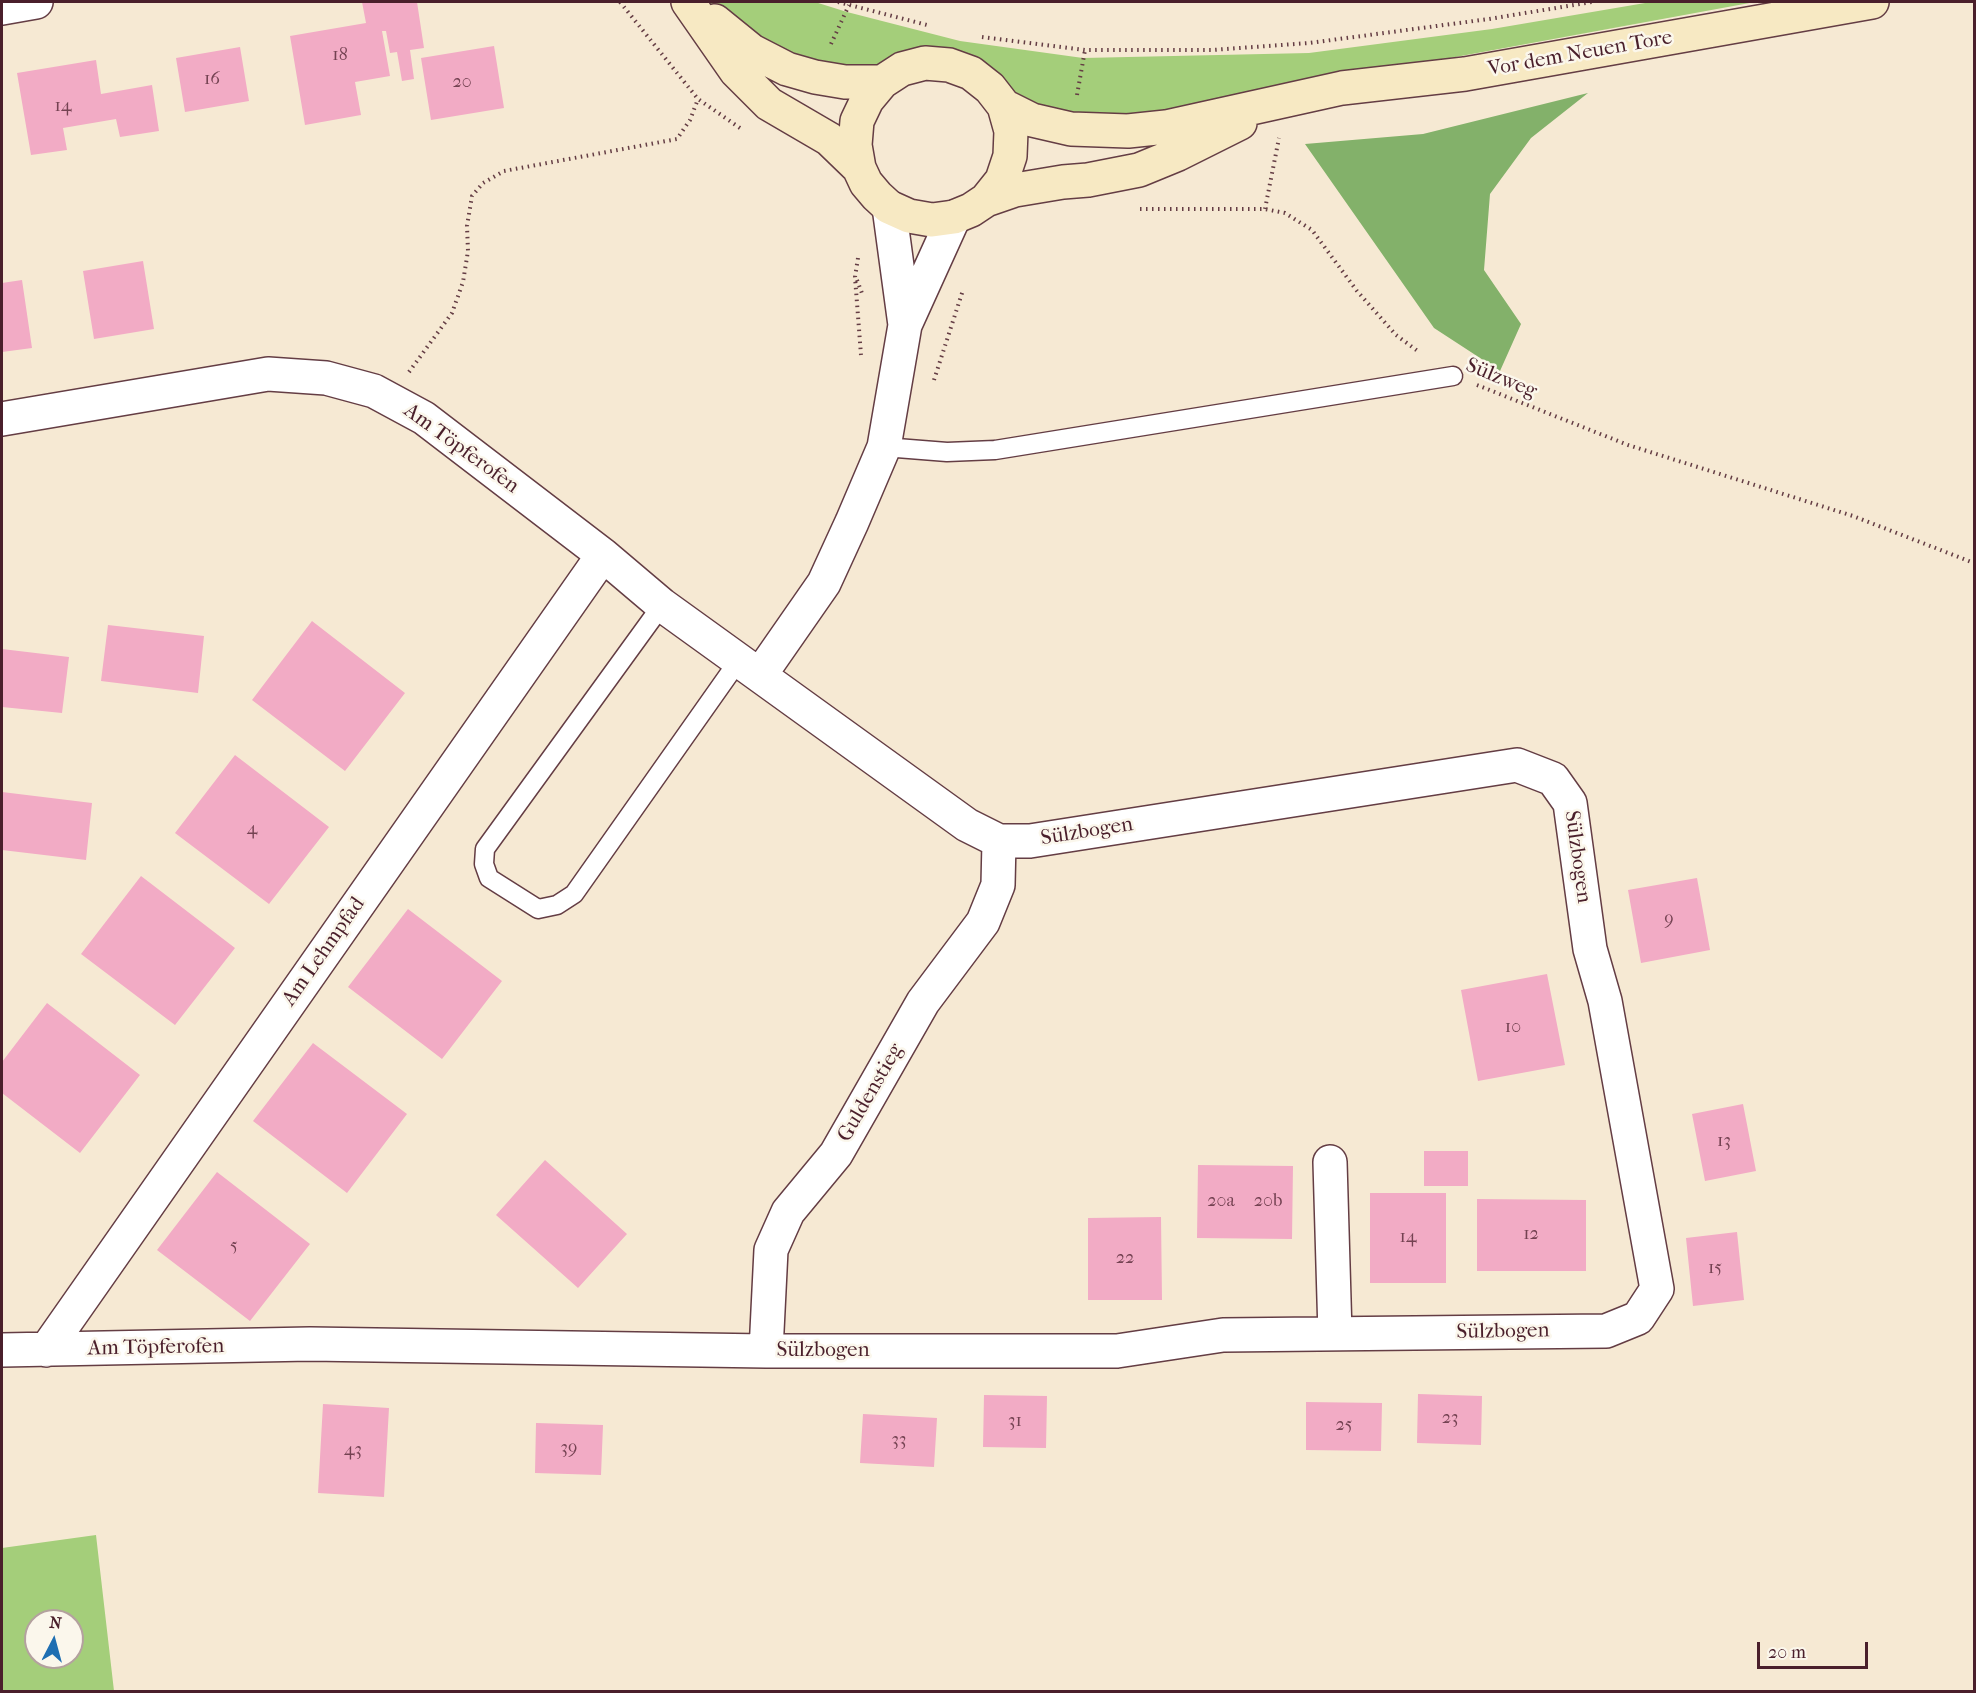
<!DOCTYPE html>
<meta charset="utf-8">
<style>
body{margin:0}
#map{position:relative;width:1976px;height:1693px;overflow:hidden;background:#f6e9d3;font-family:"IM FELL French Canon",serif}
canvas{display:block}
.frame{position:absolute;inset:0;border:3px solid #4a1f2b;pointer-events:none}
.north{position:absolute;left:24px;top:1609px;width:60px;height:60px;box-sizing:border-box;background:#fbf7ec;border:2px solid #b4a19f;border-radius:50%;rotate:6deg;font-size:16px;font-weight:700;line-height:24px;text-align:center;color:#4a1f2b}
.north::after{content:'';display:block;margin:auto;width:21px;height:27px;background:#1f6fb2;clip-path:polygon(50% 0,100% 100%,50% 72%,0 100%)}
.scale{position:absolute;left:1757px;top:1642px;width:111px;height:27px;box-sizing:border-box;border:3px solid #4a1f2b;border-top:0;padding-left:8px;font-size:18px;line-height:21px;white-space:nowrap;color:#4a1f2b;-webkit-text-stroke:4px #fbf7ec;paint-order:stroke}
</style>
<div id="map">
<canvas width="1976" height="1693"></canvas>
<div class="frame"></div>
<div class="north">N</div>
<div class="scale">20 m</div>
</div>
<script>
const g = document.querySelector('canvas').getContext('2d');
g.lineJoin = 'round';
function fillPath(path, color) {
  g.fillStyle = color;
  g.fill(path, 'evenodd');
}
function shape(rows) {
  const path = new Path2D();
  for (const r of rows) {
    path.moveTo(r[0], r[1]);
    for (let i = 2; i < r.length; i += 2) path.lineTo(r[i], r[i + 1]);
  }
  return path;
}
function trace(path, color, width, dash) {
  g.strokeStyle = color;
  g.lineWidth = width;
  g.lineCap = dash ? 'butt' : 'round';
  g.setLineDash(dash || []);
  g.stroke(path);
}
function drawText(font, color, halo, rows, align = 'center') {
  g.font = font + ' "IM FELL French Canon",serif';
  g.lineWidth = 5;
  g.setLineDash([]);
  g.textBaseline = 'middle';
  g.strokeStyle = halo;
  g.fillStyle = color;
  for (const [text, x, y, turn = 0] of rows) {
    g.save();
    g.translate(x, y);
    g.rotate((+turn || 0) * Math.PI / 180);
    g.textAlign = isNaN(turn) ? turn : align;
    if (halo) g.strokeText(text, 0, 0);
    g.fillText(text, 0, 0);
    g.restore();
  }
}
fillPath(shape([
 [696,2,815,2,847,12,960,41,1083,58,1309,53,1492,29,1651,2,1755,2,1341,78,1165,121,1035,116,975,68,880,77,788,65],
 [96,1535,114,1691,2,1691,2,1548],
 [36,1621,72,1621,72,1657,36,1657]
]), '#a4ce7a');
fillPath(shape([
 [1588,93,1531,138,1490,194,1484,270,1521,324,1500,371,1434,328,1305,144,1423,134]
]), '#83b16a');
fillPath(shape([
 [362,2,417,2,424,48,410,50,414,79,402,81,397,52,390,53,386,31,382,31,390,76,355,82,361,115,305,125,290,36,366,23],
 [494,46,504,108,431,120,421,58],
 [240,47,249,101,185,112,176,58],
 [96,60,101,94,152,85,159,131,120,137,116,119,63,128,67,150,31,155,17,73],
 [143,261,154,329,94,339,83,271],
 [22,280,32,348,2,352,2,283],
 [312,621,405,693,345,771,252,700],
 [108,625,204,636,198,693,101,681],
 [2,649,69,657,62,713,2,707],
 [235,755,329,827,269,904,175,833],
 [2,792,92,803,86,860,2,850],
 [141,876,235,948,175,1025,81,954],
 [1697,878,1710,950,1641,963,1628,890],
 [408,909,502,981,442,1059,348,987],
 [1547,974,1565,1065,1478,1081,1461,990],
 [47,1003,140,1075,80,1153,2,1093,2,1062],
 [313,1043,407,1114,347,1193,253,1121],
 [1743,1104,1756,1171,1705,1181,1692,1114],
 [1424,1151,1468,1151,1468,1186,1424,1186],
 [545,1160,627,1234,578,1288,496,1215],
 [1198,1165,1293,1166,1292,1239,1197,1238],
 [217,1172,310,1244,250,1321,157,1250],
 [1370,1193,1446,1193,1446,1283,1370,1283],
 [1477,1199,1586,1200,1586,1271,1477,1271],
 [1161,1217,1162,1300,1088,1300,1088,1218],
 [1737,1232,1744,1300,1693,1306,1686,1238],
 [1418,1394,1482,1396,1481,1445,1417,1443],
 [984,1395,1047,1396,1046,1448,983,1447],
 [1306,1402,1382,1403,1381,1451,1306,1450],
 [323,1404,389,1408,384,1497,318,1493],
 [863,1414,937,1418,934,1467,860,1463],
 [536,1423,603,1425,601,1475,535,1473]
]), '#f2abc5');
const service = shape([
 [884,447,947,452,995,450,1453,376],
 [662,605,485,849,484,864,489,878,538,909,557,905,574,894,739,660]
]);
const minor = shape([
 [2,8,36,2],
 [889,207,905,325],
 [2,419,268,374,326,378,374,391,424,418,603,555,662,605,967,825,999,841,1030,841,1517,765,1553,779,1570,803,1590,949,1605,1001,1657,1289,1638,1318,1606,1331,1223,1335,1117,1351,766,1351,310,1344,2,1350],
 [760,675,824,583,852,522,884,447,905,325,954,217],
 [1330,1162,1335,1334],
 [46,1350,603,555],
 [766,1351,771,1250,788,1212,836,1154,923,1002,983,922,998,885,999,841]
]);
const secondary = shape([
 [688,2,736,71,769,104,829,139,859,168],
 [715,21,752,51,787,69,815,77,845,82,882,82],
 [1004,106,1032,120,1071,129,1128,131,1166,127,1342,88,1465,74,1872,2],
 [986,200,1002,180,1010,156,1011,131,1004,106,990,88,971,73,949,65,925,63,902,69,882,82,867,100,857,121,855,145,859,168,866,183,877,196,889,207,909,216,932,220,954,217,971,210,986,200,1015,190,1063,182,1088,180,1139,170,1178,154,1240,123]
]);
trace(service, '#643d44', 21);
trace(minor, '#643d44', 36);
trace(secondary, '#643d44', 36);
trace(shape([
 [620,2,698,99,740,128],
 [838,2,927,25],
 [982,37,1085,50,1212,50,1309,43,1489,19,1592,2],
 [831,44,849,5],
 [1077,95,1085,50],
 [1140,209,1265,209,1285,213,1312,230,1357,291,1396,335,1419,352],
 [1265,209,1279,138],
 [858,258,855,277,861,355],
 [857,280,863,296],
 [409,372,452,313,463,282,468,251,467,226,472,196,483,183,504,171,677,139,690,120,698,99],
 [934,380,963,290],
 [1477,385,1628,445,1853,516,1974,563]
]), '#643d44', 4, [1.5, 4.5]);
trace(service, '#fff', 18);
trace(minor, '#fff', 33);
trace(secondary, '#f7e9c3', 33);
drawText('18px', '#744252', null, [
 ["18",340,56],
 ["16",212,80],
 ["20",462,83],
 ["14",63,107],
 ["4",252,830],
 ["9",1669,920],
 ["10",1513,1028],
 ["13",1724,1142],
 ["20a",1221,1202],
 ["20b",1268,1202],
 ["12",1531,1235],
 ["14",1408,1238],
 ["5",234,1247],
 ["22",1125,1259],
 ["15",1715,1269],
 ["23",1450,1419],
 ["31",1015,1422],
 ["25",1344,1426],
 ["33",899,1441],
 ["39",569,1449],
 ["43",353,1451]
]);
drawText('21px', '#4a1f2b', '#fbf7ec', [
 ["Vor dem Neuen Tore",1580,54,-10],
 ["Sülzweg",1501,379,22],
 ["Am Töpferofen",461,449,36],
 ["Sülzbogen",1087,832,-9],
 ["Sülzbogen",1577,857,82],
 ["Am Lehmpfad",324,952,-55],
 ["Guldenstieg",871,1093,-60],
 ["Sülzbogen",1503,1332,-1],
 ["Am Töpferofen",156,1348,-1],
 ["Sülzbogen",823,1351]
]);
</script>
